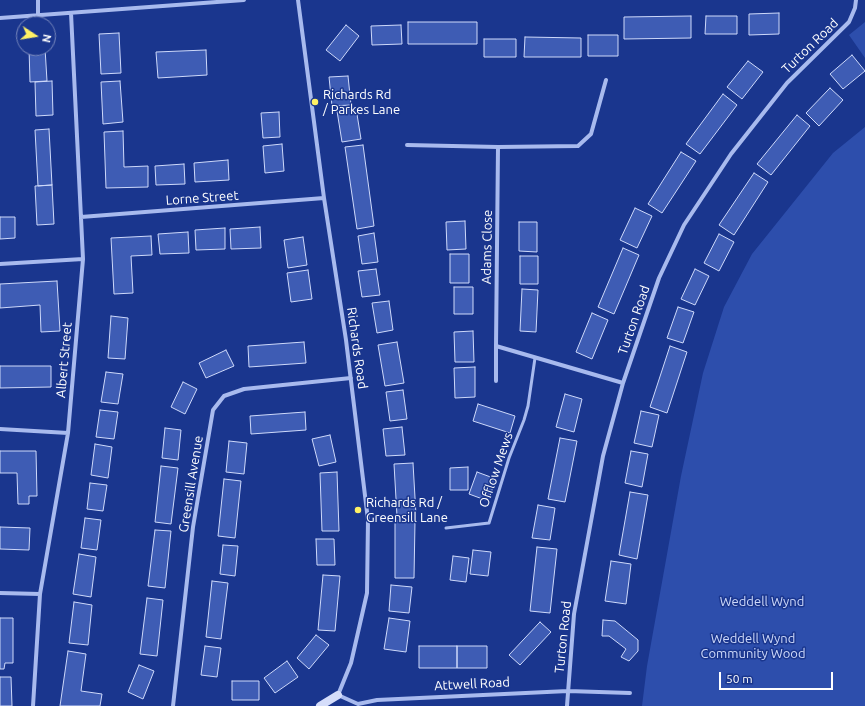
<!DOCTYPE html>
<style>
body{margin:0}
#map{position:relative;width:865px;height:706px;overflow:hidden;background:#1a368e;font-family:Ubuntu,sans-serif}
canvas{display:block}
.north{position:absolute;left:16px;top:16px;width:40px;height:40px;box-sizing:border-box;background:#1a368e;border:1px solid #7686bb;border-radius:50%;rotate:102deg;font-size:11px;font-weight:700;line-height:16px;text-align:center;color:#fff}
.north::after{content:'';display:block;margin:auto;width:14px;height:18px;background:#fff165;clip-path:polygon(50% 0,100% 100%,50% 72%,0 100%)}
.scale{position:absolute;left:719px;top:672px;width:114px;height:18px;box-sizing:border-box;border:2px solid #fff;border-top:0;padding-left:5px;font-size:12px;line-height:14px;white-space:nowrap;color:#fff;-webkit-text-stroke:3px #1a368e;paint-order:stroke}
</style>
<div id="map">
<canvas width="865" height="706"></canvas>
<div class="north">N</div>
<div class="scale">50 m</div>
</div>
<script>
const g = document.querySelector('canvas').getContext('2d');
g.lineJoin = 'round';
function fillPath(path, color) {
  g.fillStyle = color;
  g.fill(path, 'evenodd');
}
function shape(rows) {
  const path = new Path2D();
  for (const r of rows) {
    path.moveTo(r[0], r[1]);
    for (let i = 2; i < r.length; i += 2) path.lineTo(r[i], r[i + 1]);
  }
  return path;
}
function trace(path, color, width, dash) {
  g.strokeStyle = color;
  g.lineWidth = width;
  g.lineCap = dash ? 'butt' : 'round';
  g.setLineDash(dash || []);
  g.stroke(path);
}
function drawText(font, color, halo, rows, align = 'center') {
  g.font = font + ' Ubuntu,sans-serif';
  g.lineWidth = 3;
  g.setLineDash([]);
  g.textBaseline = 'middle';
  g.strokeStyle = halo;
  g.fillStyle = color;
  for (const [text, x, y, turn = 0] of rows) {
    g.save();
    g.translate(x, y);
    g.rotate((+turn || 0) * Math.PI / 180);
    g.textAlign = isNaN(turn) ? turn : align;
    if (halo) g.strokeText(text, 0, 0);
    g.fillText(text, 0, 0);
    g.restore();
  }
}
fillPath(shape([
 [865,22,865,58,849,35],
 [865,127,865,706,642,706,647,666,681,476,703,373,724,307,752,254,833,153]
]), '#2d4eac');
const building = shape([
 [779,13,779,34,749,35,749,14,779,13],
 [691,16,691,38,624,39,624,17,691,16],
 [706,16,737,16,737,34,705,34,706,16],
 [408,22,477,22,477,44,408,44,408,22],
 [346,25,359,36,340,61,326,50,346,25],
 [401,25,402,44,372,45,371,26,401,25],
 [119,33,121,73,101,74,99,34,119,33],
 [588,35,618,35,618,56,588,56,588,35],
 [525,37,581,38,581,57,524,57,525,37],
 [484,39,516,39,516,57,484,57,484,39],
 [29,48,45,48,47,81,30,82,29,48],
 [206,50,207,75,158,78,156,52,206,50],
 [852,55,865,71,843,89,830,74,852,55],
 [748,61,763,72,742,99,727,87,748,61],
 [348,76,351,105,332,106,329,77,348,76],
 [52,81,53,115,36,116,35,82,52,81],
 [120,81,123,122,103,124,101,82,120,81],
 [830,88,843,100,819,126,806,113,830,88],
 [723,94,737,105,700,154,686,144,723,94],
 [356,108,361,139,342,142,337,111,356,108],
 [279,112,280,137,263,138,261,113,279,112],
 [797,115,810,126,771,175,757,164,797,115],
 [49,129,52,185,38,186,35,130,49,129],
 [123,131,124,167,148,166,148,187,106,188,104,132,123,131],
 [282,144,284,171,265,173,263,146,282,144],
 [363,145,374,226,357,229,345,147,363,145],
 [681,152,696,161,662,213,648,204,681,152],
 [228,160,229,180,195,182,194,163,228,160],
 [184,164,185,184,156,185,155,166,184,164],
 [754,173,768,182,734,235,719,225,754,173],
 [52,185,54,224,37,225,35,186,52,185],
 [635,208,652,216,637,248,620,240,635,208],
 [0,217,15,217,15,238,0,239,0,217],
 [465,221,466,249,447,250,446,222,465,221],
 [519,222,537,222,537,252,519,251,519,222],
 [260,227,261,248,231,249,230,229,260,227],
 [225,228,225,249,196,250,195,230,225,228],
 [188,232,189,253,160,254,158,234,188,232],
 [374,233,378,262,362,264,358,236,374,233],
 [719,234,734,242,719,271,704,263,719,234],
 [151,236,152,255,131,256,133,293,114,294,111,238,151,236],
 [303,237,307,265,288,268,284,240,303,237],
 [623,248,639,255,614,314,598,307,623,248],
 [450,254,469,254,469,283,450,283,450,254],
 [520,256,538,256,538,284,520,284,520,256],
 [376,269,380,295,362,297,358,271,376,269],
 [695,269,709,276,695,305,681,299,695,269],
 [308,270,312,299,291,302,287,273,308,270],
 [57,281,60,331,41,332,40,305,0,308,0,284,57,281],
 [454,287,473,287,473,314,454,314,454,287],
 [522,289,538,290,536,332,520,331,522,289],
 [389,301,393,330,377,333,372,303,389,301],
 [678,307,694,312,683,343,667,338,678,307],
 [592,313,608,320,592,359,576,352,592,313],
 [111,316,128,318,125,359,108,358,111,316],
 [473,331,474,362,455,362,454,332,473,331],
 [304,342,306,363,249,367,248,346,304,342],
 [397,342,404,383,385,386,378,345,397,342],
 [670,346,687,352,667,413,650,407,670,346],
 [226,350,234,366,206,378,199,363,226,350],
 [0,366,51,366,51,387,0,388,0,366],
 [475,367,475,397,455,398,454,368,475,367],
 [106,372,123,374,118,404,101,402,106,372],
 [183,382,197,389,185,414,171,407,183,382],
 [403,390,407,419,390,421,386,392,403,390],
 [565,394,582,399,574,432,556,427,565,394],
 [478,404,515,416,510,433,473,421,478,404],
 [100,410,118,412,114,439,96,437,100,410],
 [641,411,659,415,652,447,634,443,641,411],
 [305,412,306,430,251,434,250,416,305,412],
 [402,427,405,455,386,456,383,429,402,427],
 [165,428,181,430,178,460,162,458,165,428],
 [330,435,336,462,319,466,312,439,330,435],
 [560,438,577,441,565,502,548,499,560,438],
 [229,441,247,443,244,474,226,472,229,441],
 [95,444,112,447,108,478,91,475,95,444],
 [0,451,36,451,37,496,29,496,29,504,18,504,17,473,0,473,0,451],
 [631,451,648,454,642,487,625,483,631,451],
 [413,463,416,515,397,516,394,464,413,463],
 [161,466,178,468,171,524,155,522,161,466],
 [468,467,468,490,450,490,450,468,468,467],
 [337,472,339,531,322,531,320,473,337,472],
 [477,472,496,479,488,501,469,494,477,472],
 [224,479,241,481,235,538,218,536,224,479],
 [90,483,107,485,103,511,87,509,90,483],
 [630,492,648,495,637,559,619,555,630,492],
 [538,505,555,508,550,540,532,538,538,505],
 [85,518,101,520,97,550,81,548,85,518],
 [395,521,415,521,414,578,395,578,395,521],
 [0,527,30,528,29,550,0,549,0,527],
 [155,530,171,531,165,588,148,586,155,530],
 [316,539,334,539,335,565,317,565,316,539],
 [223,545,238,546,235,576,220,574,223,545],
 [537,547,557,549,550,613,530,611,537,547],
 [473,550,491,552,488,576,470,574,473,550],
 [79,554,96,557,91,597,73,594,79,554],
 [453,556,469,558,466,582,450,580,453,556],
 [611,561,631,564,626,604,605,601,611,561],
 [323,575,340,576,335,631,318,630,323,575],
 [212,581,228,583,221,639,206,637,212,581],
 [391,585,412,587,409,613,389,611,391,585],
 [147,598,163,600,157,656,140,654,147,598],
 [74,602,92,605,88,645,69,643,74,602],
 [0,618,13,618,13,663,5,663,4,669,0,669,0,618],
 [389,618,410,621,406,652,384,649,389,618],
 [603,620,615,621,638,640,638,651,629,661,621,657,626,649,609,636,602,636,603,620],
 [540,622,551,632,520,665,509,655,540,622],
 [316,635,329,645,309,669,297,658,316,635],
 [205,646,221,648,217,677,201,675,205,646],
 [419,646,457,646,457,668,419,668,419,646],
 [457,646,487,646,487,668,457,668,457,646],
 [68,651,86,654,81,691,102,694,100,706,60,706,68,651],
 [287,661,298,677,275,693,264,678,287,661],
 [139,665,154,671,143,699,128,692,139,665],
 [0,677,11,677,12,706,0,706,0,677],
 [232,681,259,681,259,700,232,700,232,681]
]);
fillPath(building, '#3e5cb4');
trace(building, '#ced9fa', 1);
trace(shape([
 [446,528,489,523,509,458,524,420,528,406,535,358]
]), '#a8baee', 3);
trace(shape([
 [38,0,38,16],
 [298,0,324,198,346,340,368,520,367,593,351,663,338,695,358,704,377,700,568,691,630,693],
 [0,18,244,0],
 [407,145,498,147,578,146,591,134,606,80],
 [498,147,496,346,623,383],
 [81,217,324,198],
 [0,264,83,259],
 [496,381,496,346],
 [0,429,68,433],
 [0,593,40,594],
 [33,706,40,594,68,433,83,259,71,13],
 [173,706,193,527,213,410,224,396,244,389,351,378],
 [567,706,574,614,603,456,623,383,659,278,684,225,731,154,787,83,849,22,855,8,856,0]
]), '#a8baee', 4);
trace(shape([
 [320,706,338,695]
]), '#d5ddfa', 8);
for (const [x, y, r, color] of [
 [315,102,4,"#fff165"],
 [358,510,4,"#fff165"]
]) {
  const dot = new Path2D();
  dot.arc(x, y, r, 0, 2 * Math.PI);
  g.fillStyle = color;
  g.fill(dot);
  trace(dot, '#1a368e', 1.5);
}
drawText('13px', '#fff', '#1a368e', [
 ["Turton Road",810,46,-44],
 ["Lorne Street",202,198,-4],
 ["Adams Close",487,247,-89],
 ["Turton Road",634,320,-71],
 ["Richards Road",357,348,82],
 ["Albert Street",64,360,-85],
 ["Offlow Mews",496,470,-71],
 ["Greensill Avenue",191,484,-81],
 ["Turton Road",563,637,-84],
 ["Attwell Road",472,684,-3]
]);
drawText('13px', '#fff', '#1a368e', [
 ["Richards Rd",323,95],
 ["/ Parkes Lane",323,110],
 ["Richards Rd /",366,503],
 ["Greensill Lane",366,518]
], 'left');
drawText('13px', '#ced9fa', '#1a368e', [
 ["Weddell Wynd",762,602],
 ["Weddell Wynd",753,639],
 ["Community Wood",753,654]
]);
</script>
